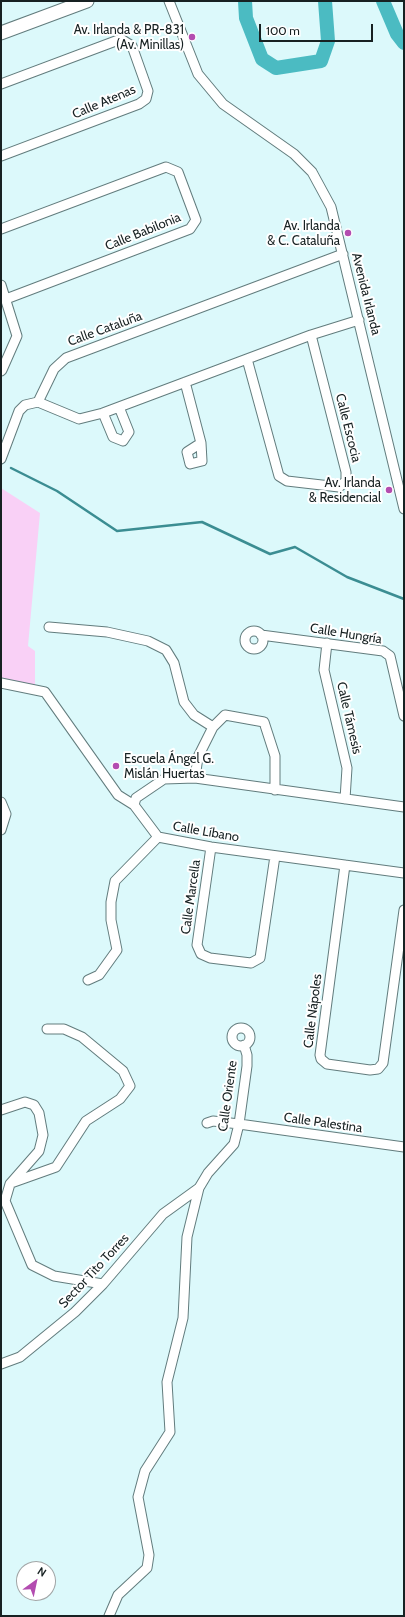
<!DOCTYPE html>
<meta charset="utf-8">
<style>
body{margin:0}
#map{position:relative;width:405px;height:1617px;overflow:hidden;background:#dcf9fb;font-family:Cabin,sans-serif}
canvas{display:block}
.frame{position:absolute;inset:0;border:2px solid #172122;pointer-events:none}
.north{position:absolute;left:16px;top:1561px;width:40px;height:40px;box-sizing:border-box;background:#fff;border:1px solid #a2a6a7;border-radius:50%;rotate:33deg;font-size:11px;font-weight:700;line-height:16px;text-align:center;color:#172122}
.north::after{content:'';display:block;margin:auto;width:14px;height:18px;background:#b34cb0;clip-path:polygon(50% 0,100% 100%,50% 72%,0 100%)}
.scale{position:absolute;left:259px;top:24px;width:114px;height:18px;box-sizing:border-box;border:2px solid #172122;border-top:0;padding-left:5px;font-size:12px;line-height:14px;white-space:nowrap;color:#172122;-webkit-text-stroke:3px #fff;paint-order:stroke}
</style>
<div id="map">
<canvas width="405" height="1617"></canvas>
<div class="frame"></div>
<div class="north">N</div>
<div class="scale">100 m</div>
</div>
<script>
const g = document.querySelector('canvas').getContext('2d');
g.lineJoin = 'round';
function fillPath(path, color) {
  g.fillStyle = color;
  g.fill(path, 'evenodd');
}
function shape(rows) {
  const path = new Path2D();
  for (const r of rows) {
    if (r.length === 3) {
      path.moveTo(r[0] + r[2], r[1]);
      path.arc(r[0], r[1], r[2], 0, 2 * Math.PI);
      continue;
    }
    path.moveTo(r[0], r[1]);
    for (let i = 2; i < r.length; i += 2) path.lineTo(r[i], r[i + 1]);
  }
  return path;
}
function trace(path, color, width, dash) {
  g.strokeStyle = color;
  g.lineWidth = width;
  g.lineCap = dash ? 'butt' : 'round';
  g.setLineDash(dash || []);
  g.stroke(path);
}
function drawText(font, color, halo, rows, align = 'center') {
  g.font = font + ' Cabin,sans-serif';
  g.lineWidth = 4;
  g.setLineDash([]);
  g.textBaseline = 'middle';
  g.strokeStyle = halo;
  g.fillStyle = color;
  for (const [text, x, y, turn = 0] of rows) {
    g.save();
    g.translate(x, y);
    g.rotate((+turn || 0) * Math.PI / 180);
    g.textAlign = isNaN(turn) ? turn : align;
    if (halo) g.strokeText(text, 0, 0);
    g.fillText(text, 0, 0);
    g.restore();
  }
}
fillPath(shape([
 [1,488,40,513,28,646,35,651,35,686,1,678]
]), '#f9d0f6');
trace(shape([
 [11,468,57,491,117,531,202,522,270,554,295,547,347,577,404,599]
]), '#3b8d92', 2.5);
trace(shape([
 [245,1,246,18,262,59,276,68,321,61,328,41,325,1],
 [383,1,397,34,404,43]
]), '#4bbbc2', 14);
const street = shape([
 [169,1,198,74,223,104,294,154,312,172,331,207,404,509],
 [1,84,121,39,132,46,148,91,146,99,139,104,1,156],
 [1,229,166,167,178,172,196,220,190,229,6,299],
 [1,285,17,336,2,370,1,371],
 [247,359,279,476,287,481,339,487,346,481,346,472,311,335],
 [185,382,201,443,202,461,190,464,187,452,201,443],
 [38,402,54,369,66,358,343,254],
 [38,402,79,419,103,413,311,335,359,320],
 [103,413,113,437,123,441,129,432,119,407],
 [1,459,19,411,25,405,38,402],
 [49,627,107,632,148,641,166,650,174,663,184,702,194,715,213,727],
 [254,640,9],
 [261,635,383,651,390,656,404,716],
 [327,643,324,670,347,768,345,799],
 [1,683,45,692,118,795,134,805],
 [195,778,198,757,213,727,225,715,264,722,275,756,275,790],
 [1,802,6,814,1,830],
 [404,807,195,778,164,779,136,798,134,805,158,837,211,847,404,873],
 [211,847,197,945,201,954,210,958,251,963,260,958,275,856],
 [345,865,320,1055,321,1059,327,1064,370,1070,378,1069,383,1063,404,910],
 [88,980,99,975,117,950,111,920,111,902,115,881,158,837],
 [241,1037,9],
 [1,1110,25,1102,34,1105,39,1113,43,1135,39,1151,10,1184,5,1201,32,1265,54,1276,103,1284],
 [207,1123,213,1121,239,1124,404,1147],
 [11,1183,56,1167,86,1121,120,1099,130,1086,123,1071,82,1037,64,1029,47,1029],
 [1,1364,20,1357,75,1312,103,1284,163,1214,199,1188],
 [109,1616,118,1595,147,1568,149,1555,138,1497,145,1471,170,1432,167,1382,183,1318,187,1237,199,1188,208,1173,234,1144,239,1124,247,1066,247,1055,244,1045]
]);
const secondary = shape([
 [1,33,87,1]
]);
trace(street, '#627c7d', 11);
trace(secondary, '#627c7d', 15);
trace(street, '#fff', 9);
trace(secondary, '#fff', 13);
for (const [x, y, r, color] of [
 [192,37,4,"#b34cb0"],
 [348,233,4,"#b34cb0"],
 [389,490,4,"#b34cb0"],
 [116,766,4,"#b34cb0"]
]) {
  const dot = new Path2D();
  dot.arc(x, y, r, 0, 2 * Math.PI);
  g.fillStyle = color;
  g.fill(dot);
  trace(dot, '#fff', 1.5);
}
drawText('13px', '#172122', '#fff', [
 ["Av. Irlanda & PR-831",184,30],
 ["(Av. Minillas)",184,45],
 ["Av. Irlanda",340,226],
 ["& C. Cataluña",340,241],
 ["Av. Irlanda",381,483],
 ["& Residencial",381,498],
 ["Escuela Ángel G.",124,759,"left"],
 ["Mislán Huertas",124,774,"left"]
], 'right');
drawText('13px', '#172122', '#fff', [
 ["Calle Atenas",104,102,-23],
 ["Calle Babilonia",143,232,-22],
 ["Avenida Irlanda",366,294,76],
 ["Calle Cataluña",105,329,-20],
 ["Calle Escocia",348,428,76],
 ["Calle Hungría",346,634,9],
 ["Calle Támesis",349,718,77],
 ["Calle Líbano",206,832,10],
 ["Calle Marcella",191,897,-82],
 ["Calle Nápoles",313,1011,-83],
 ["Calle Oriente",228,1096,-82],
 ["Calle Palestina",323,1123,8],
 ["Sector Tito Torres",94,1271,-47]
]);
</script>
